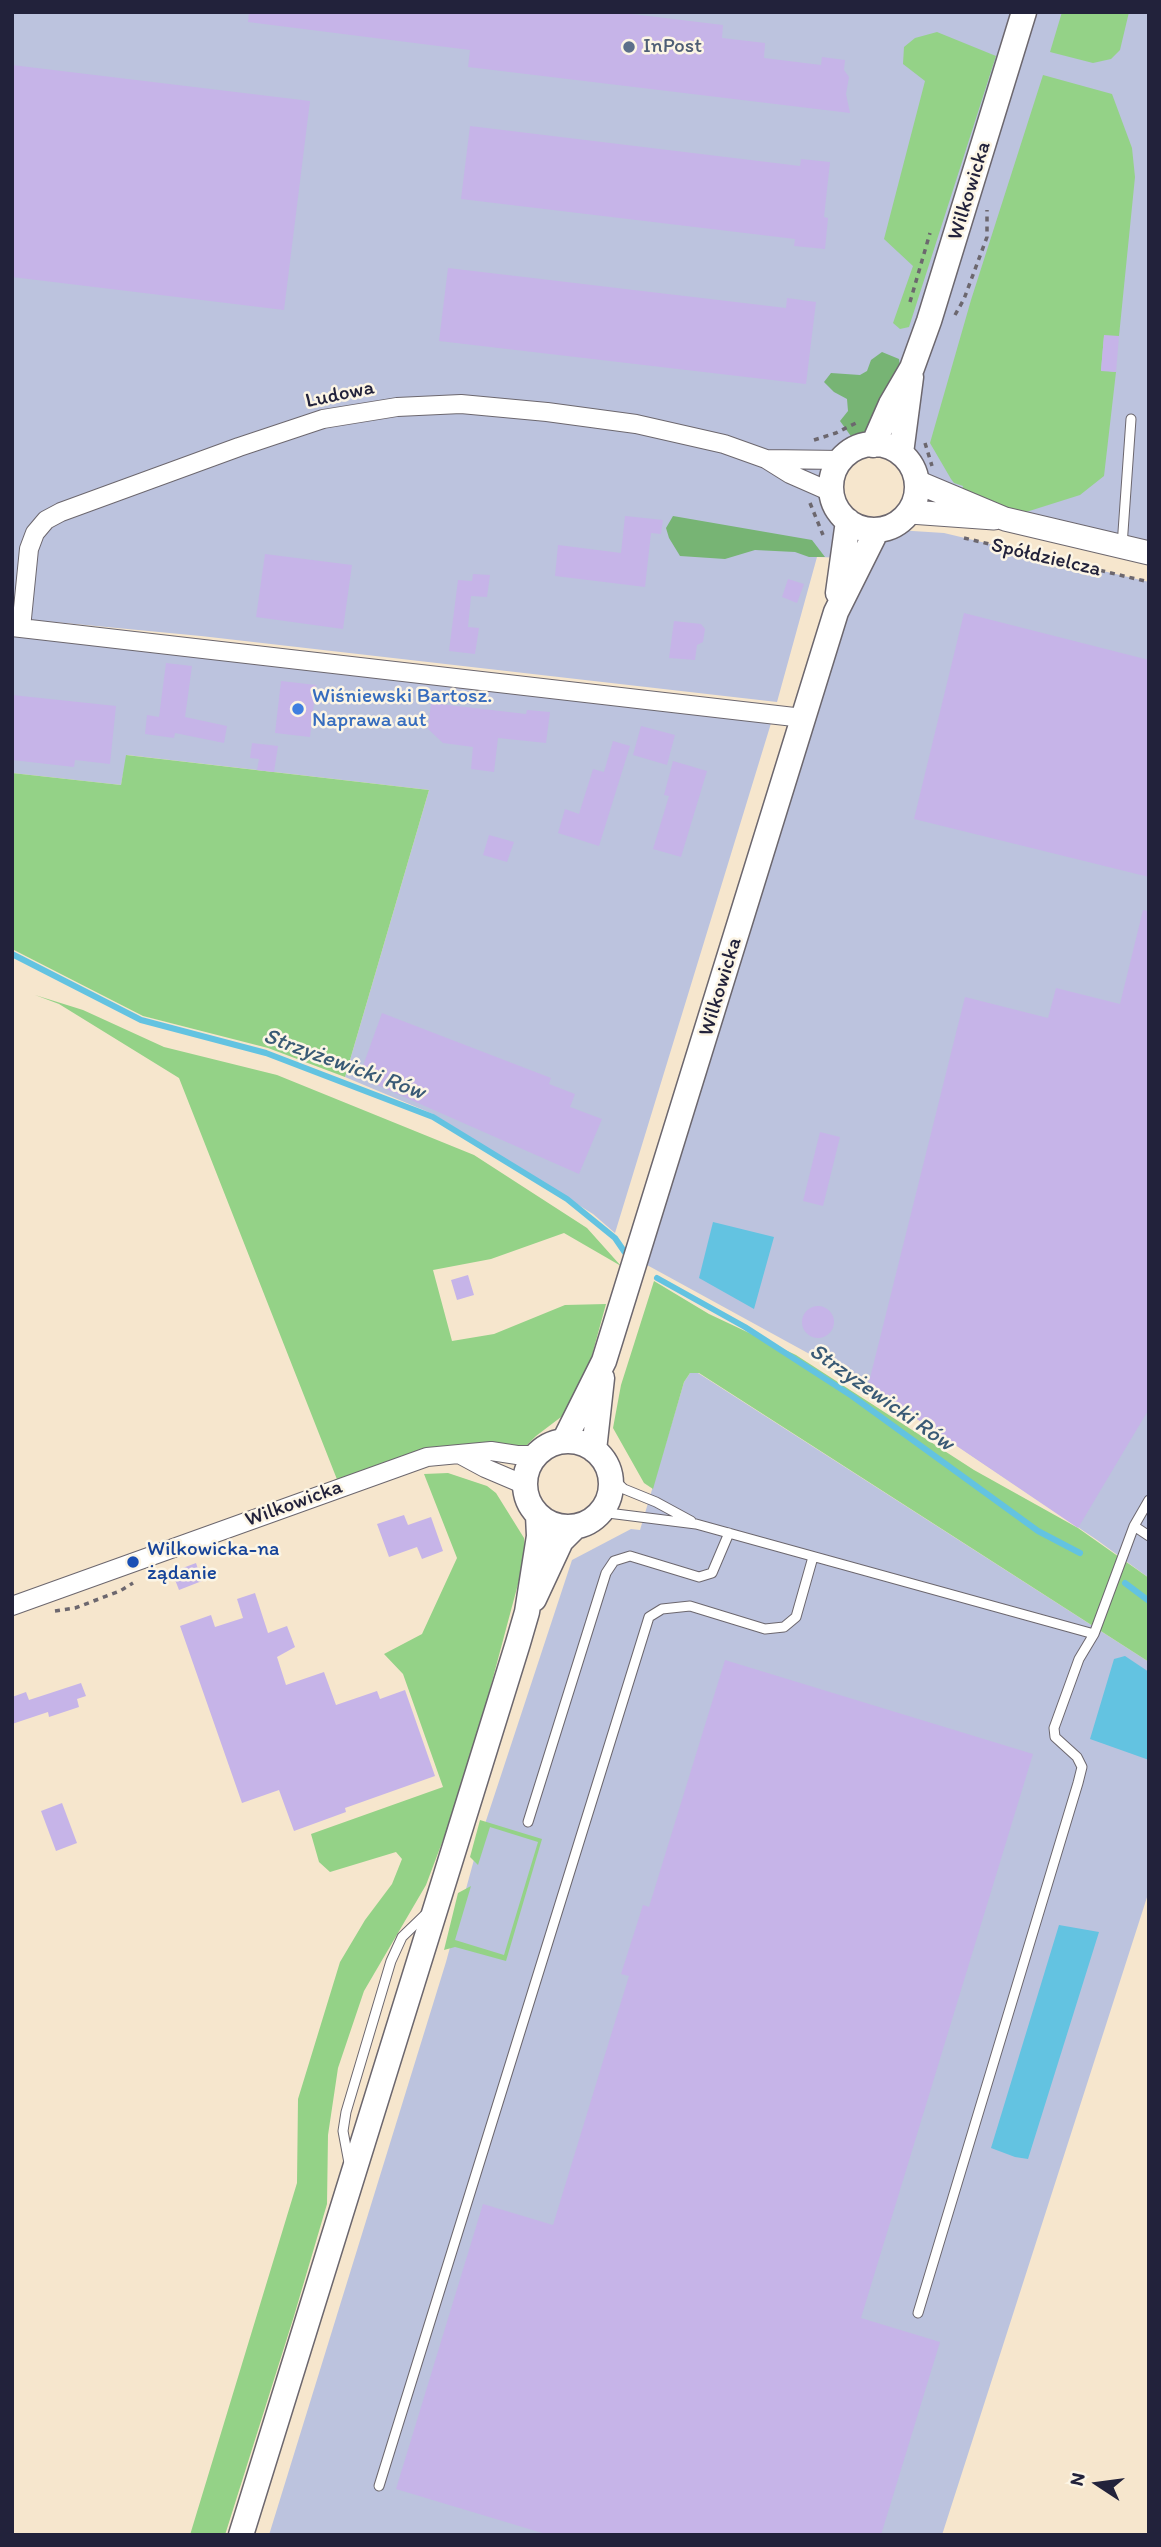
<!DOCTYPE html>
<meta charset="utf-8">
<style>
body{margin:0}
#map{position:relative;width:1161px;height:2547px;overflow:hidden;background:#f6e6cd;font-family:Itim,sans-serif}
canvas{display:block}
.frame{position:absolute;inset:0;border:14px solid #22223b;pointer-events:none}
.north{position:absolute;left:1063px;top:2449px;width:70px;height:70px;-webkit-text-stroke:5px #fcf5e5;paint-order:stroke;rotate:283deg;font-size:19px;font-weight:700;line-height:28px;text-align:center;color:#22223b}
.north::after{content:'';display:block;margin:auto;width:24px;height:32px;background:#22223b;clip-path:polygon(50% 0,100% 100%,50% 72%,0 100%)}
</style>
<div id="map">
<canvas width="1161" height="2547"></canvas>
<div class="frame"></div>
<div class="north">N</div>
</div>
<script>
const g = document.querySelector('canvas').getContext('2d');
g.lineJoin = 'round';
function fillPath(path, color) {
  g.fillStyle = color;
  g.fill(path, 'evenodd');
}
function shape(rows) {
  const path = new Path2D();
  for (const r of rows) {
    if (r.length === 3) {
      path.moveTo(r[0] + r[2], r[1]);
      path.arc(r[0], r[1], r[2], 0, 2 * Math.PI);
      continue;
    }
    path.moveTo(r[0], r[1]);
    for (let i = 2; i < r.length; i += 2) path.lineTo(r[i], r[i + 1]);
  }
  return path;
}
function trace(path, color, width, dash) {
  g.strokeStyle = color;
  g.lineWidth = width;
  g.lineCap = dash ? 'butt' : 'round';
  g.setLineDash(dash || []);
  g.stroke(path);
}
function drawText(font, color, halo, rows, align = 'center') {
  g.font = font + ' Itim,sans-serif';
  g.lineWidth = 5;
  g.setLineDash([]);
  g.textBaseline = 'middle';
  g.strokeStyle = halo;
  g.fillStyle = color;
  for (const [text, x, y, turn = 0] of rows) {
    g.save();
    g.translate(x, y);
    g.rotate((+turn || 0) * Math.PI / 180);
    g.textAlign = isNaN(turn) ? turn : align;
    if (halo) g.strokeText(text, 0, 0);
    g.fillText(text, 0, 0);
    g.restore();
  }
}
fillPath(shape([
 [12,12,1149,12,1149,553,917,482,913,469,905,457,902,436,880,429,860,446,845,456,833,476,833,500,843,517,850,558,817,557,777,702,201,636,12,618],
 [897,530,944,533,1149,582,1149,1578,1097,1540,868,1386,647,1265,836,612,868,545],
 [12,633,772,720,615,1233,593,1214,433,1114,345,1077,429,790,127,755,121,785,12,773],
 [690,1373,698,1373,1149,1662,1149,1891,942,2535,269,2535,446,1962,478,1845,572,1560,631,1529,640,1530,684,1382]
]), '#bcc3de');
fillPath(shape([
 [1062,12,1129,12,1120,50,1111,59,1093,63,1050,52],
 [937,32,996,56,909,327,900,329,893,323,913,266,884,239,925,81,903,64,904,47,915,38],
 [1043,75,1112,94,1132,148,1135,177,1119,336,1104,336,1101,370,1116,372,1104,476,1080,495,1023,513,961,494,963,486,954,483,951,479,930,443,971,300],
 [126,755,429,790,345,1077,268,1048,143,1016,12,949,12,773,121,785],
 [35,995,83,1010,164,1047,277,1075,474,1155,587,1228,621,1266,564,1233,491,1259,433,1270,452,1341,494,1334,565,1305,606,1304,586,1377,565,1414,536,1436,517,1455,491,1451,340,1487,179,1078,59,1004],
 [654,1281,709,1314,796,1355,974,1470,1078,1528,1149,1578,1149,1662,699,1373,690,1373,684,1382,653,1489,644,1483,613,1428,621,1385],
 [448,1473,487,1486,496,1493,524,1538,526,1554,466,1779,426,1885,364,1991,338,2068,328,2135,327,2204,294,2316,225,2535,190,2535,297,2183,298,2099,340,1962,365,1920,392,1884,402,1859,396,1852,330,1872,319,1862,311,1834,443,1787,403,1674,384,1654,422,1634,457,1558,424,1474],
 [480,1820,542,1839,506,1961,455,1947,444,1950,458,1893,471,1886,455,1940,504,1955,538,1842,490,1827,478,1865,470,1857]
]), '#94d287');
fillPath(shape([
 [882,352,899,359,900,366,861,445,853,439,840,421,848,411,847,399,834,392,824,382,831,373,860,375,867,371,871,360],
 [673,516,812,540,825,557,809,557,795,552,755,550,725,559,680,556,669,538,666,528]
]), '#77b474');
fillPath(shape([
 [713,1222,774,1237,754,1309,699,1278],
 [1125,1656,1149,1672,1149,1760,1090,1739,1114,1659],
 [1059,1925,1099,1932,1028,2159,1015,2157,991,2148]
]), '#63c3e1');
trace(shape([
 [12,954,141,1020,266,1053,433,1117,567,1199,615,1238,628,1257],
 [657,1278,745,1327,852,1396,1038,1531,1080,1553],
 [1125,1583,1149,1601]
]), '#63c3e1', 6);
fillPath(shape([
 [249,12,615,12,723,25,722,38,765,43,764,58,821,65,822,57,845,60,844,70,849,77,846,94,850,113,468,67,470,50,248,22],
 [12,65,310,101,284,310,12,277],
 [470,126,800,166,801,159,830,162,824,217,828,218,825,249,794,246,795,239,461,199],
 [448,268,786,308,787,298,816,302,806,384,439,341],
 [1104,335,1119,336,1116,372,1101,371],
 [625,516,663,520,661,534,651,533,645,587,555,576,558,545,621,553],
 [265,554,352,565,343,629,256,617],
 [473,574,490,575,487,597,471,596,468,627,479,628,475,654,449,651,458,580,472,581],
 [788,579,804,584,797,603,782,597],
 [964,613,1149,660,1149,877,914,819],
 [674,621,701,624,705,629,703,642,697,645,695,660,669,658],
 [166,663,192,666,185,717,227,726,224,743,175,733,174,738,145,734,147,715,159,717],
 [281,681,316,685,310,737,275,733],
 [12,695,116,706,110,764,75,760,74,767,12,760],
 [431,703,526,714,527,710,550,712,546,743,498,738,494,772,471,769,473,747,443,743,428,729],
 [641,726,675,735,667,765,633,755],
 [613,741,630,746,599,846,558,833,565,809,579,814,593,769,604,772],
 [252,743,278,746,274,772,257,770,259,759,250,758],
 [673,761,707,771,681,857,653,849,669,796,664,795],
 [489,835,514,842,507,862,483,855],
 [1143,910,1149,911,1149,1409,1078,1528,868,1386,965,997,1048,1018,1056,988,1120,1004],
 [382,1013,551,1078,549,1084,575,1094,570,1107,602,1119,579,1174,359,1077],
 [820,1132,840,1137,823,1206,803,1201],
 [468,1275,474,1295,457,1300,451,1280],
 [818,1322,16],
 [404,1515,408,1525,431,1517,443,1551,422,1559,417,1547,389,1557,377,1524],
 [196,1563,202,1581,179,1590,172,1572],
 [255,1593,268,1633,287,1626,295,1647,277,1657,286,1685,324,1672,336,1705,377,1691,380,1699,405,1690,435,1776,345,1808,346,1812,294,1831,279,1790,242,1803,180,1626,211,1615,215,1627,243,1618,237,1599],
 [725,1660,1033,1754,861,2318,940,2342,881,2535,549,2535,396,2489,483,2204,553,2225,629,1976,621,1974,643,1905,649,1907],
 [81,1683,86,1696,77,1699,79,1707,49,1717,48,1712,12,1724,12,1697,26,1692,29,1700],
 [62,1803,77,1843,56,1851,41,1811]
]), '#c6b4e8');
const service = shape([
 [1122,546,1131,419],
 [610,1476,624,1489,656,1502,691,1521],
 [1149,1500,1134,1526,1149,1536],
 [600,1512,696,1524,1094,1634,1079,1659,1054,1728,1055,1737,1077,1757,1082,1767,1078,1783,918,2313],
 [1094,1634,1134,1526],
 [528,1822,606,1573,614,1561,630,1556,699,1577,712,1573,729,1533],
 [349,2163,343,2131,346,2112,391,1961,402,1937,429,1911],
 [379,2486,649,1617,662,1609,690,1606,765,1629,784,1627,796,1617,813,1557]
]);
const minor = shape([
 [766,459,841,460],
 [12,627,803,718],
 [21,628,29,549,35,533,46,520,61,512,239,447,323,419,397,407,461,404,547,412,636,424,724,444,766,459,790,474,831,492],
 [459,1454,485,1468,525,1485],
 [12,1606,427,1457,491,1451,517,1455,537,1455]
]);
const tertiary = shape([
 [917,482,1005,519,1149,553],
 [910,512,994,518]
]);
const secondary = shape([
 [874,487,43],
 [873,445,891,404,912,368,929,321,1024,12],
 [901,453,911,377],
 [838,593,848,521],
 [564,1441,604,1361,836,612,877,530],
 [568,1484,43],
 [594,1450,602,1378],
 [534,1599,561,1541,575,1527],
 [241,2535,518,1643,527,1612,539,1536,538,1515]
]);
trace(service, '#6c676e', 11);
trace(minor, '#6c676e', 20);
trace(tertiary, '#6c676e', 25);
trace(secondary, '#6c676e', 27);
trace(shape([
 [910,302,930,233],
 [955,315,964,299,987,237,987,210],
 [814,440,836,433,858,422],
 [925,443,932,466],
 [810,503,823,535],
 [964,538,1149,582],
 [55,1611,75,1608,120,1591,133,1583]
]), '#6c676e', 3.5, [5, 5]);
trace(service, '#fff', 9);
trace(minor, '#fff', 18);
trace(tertiary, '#fff', 23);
trace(secondary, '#fff', 24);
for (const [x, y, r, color] of [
 [629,47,7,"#5c6f8a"],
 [298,709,7,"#3f7fe0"],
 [133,1562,7,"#1a4fb4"]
]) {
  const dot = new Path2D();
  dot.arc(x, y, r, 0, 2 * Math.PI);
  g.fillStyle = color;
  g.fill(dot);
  trace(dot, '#fcf5e5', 2.5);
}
drawText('21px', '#4e5e75', '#fcf5e5', [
 ["InPost",643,47]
], 'left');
drawText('21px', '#22223b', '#fcf5e5', [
 ["Wilkowicka",970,191,-73],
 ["Ludowa",340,395,-12],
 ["Spółdzielcza",1046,558,13],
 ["Wilkowicka",721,987,-73],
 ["Wilkowicka",294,1504,-20]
]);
drawText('21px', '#366cbe', '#fcf5e5', [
 ["Wiśniewski Bartosz.",312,697],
 ["Naprawa aut",312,721]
], 'left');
drawText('21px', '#164399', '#fcf5e5', [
 ["Wilkowicka-na",147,1550],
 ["żądanie",147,1574]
], 'left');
drawText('italic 23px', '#395a75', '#fcf5e5', [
 ["Strzyżewicki Rów",344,1065,20],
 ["Strzyżewicki Rów",881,1398,35]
]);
</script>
